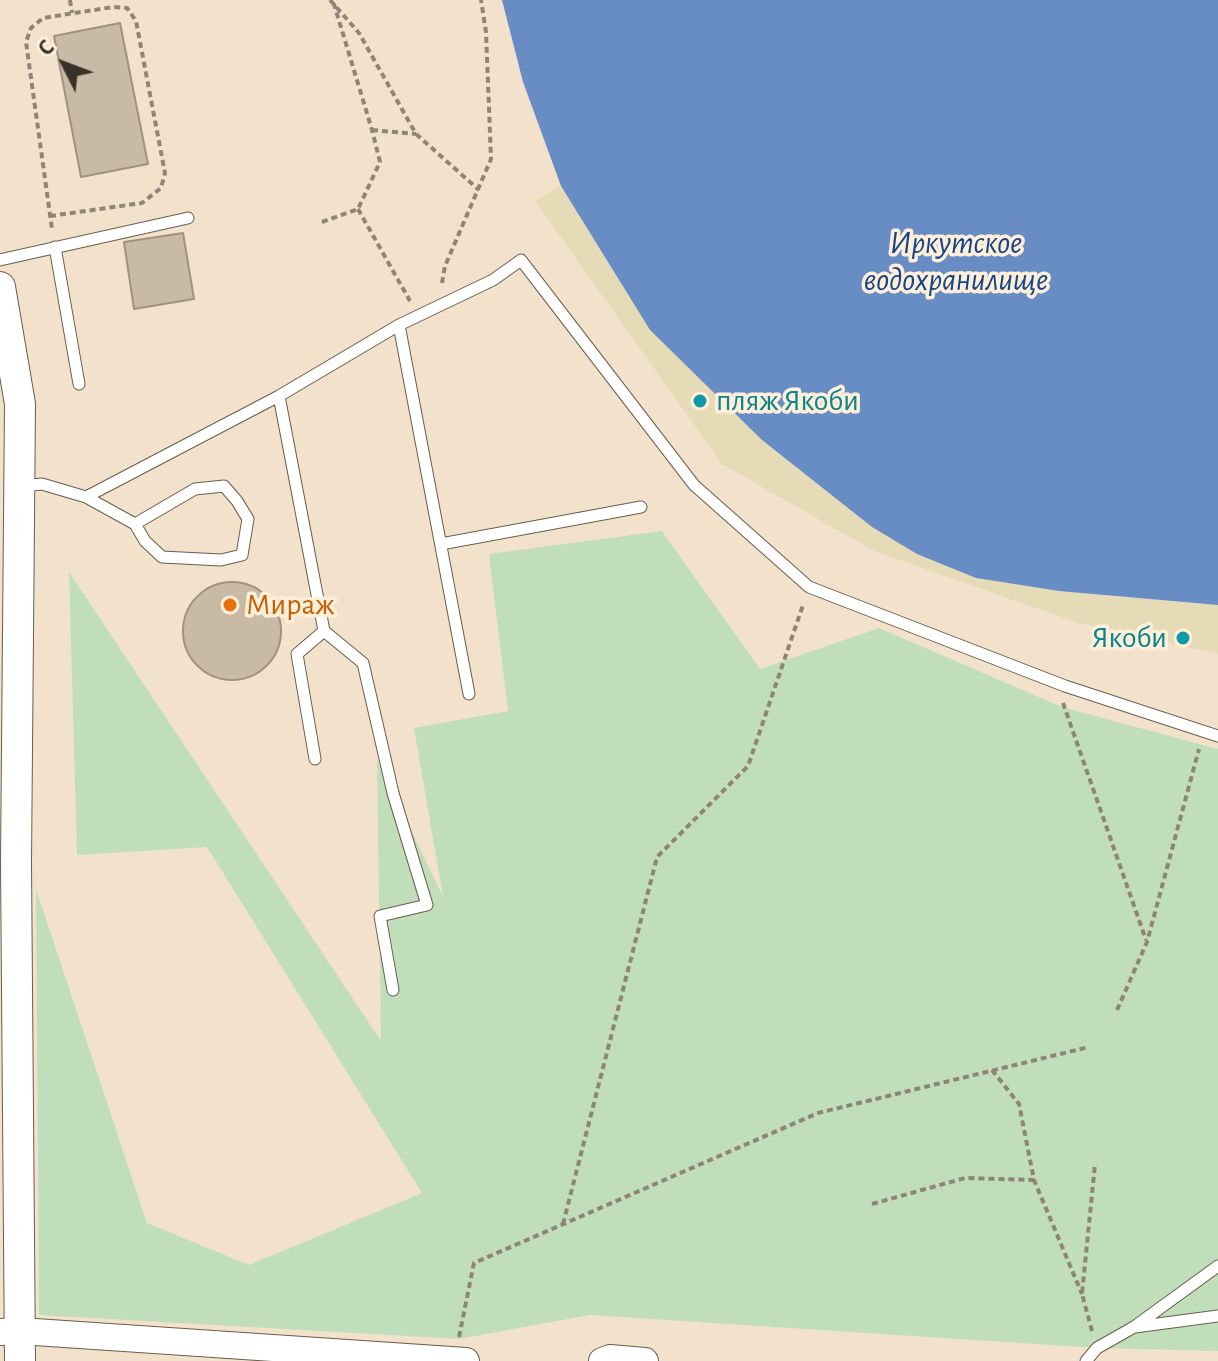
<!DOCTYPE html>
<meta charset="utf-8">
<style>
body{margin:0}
#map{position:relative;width:1218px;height:1361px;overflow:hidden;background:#f2e2cc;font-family:"Alegreya Sans",sans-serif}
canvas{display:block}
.north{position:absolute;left:24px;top:24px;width:80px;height:80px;-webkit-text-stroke:6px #ffefd9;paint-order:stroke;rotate:312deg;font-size:22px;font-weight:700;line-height:32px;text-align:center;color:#383229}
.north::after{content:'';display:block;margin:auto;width:28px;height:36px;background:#383229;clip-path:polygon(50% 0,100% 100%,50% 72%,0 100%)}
</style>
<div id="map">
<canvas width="1218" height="1361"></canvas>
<div class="north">С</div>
</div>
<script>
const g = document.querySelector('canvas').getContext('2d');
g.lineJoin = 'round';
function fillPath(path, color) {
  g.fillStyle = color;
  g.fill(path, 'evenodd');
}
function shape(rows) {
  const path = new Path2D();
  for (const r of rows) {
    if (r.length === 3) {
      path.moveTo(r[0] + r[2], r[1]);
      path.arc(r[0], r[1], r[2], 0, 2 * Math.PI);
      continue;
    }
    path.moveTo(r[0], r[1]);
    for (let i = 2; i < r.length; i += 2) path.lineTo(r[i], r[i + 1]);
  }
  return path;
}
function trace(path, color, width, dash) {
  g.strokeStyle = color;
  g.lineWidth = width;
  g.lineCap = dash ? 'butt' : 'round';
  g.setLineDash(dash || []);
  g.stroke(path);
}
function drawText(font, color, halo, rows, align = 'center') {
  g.font = font + ' "Alegreya Sans",sans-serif';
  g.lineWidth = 7;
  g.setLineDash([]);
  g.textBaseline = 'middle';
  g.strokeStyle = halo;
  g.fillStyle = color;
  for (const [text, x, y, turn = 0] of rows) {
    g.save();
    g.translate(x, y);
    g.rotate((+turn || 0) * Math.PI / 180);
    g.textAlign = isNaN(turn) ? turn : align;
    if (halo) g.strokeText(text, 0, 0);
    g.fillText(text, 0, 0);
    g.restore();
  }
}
fillPath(shape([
 [662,531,760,669,879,628,1062,707,1218,749,1218,1351,1097,1348,590,1315,459,1339,39,1315,36,889,147,1223,249,1265,422,1193,207,847,77,855,69,572,381,1041,377,759,443,897,414,728,508,711,489,554]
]), '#c1debb');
fillPath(shape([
 [561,186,650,330,762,440,872,527,917,554,976,578,1059,591,1218,605,1218,654,1078,623,874,551,722,464,535,201]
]), '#e5dbb6');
fillPath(shape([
 [502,0,1218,0,1218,605,1059,591,976,578,917,554,872,527,762,440,650,330,561,186,523,82]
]), '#688dc5');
const building = shape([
 [120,23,148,164,81,177,54,36,120,23],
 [183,233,194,299,134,309,124,242,183,233],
 [232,631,49]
]);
fillPath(building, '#c9baa5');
trace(building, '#a1927e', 2);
const service = shape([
 [55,247,79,384],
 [0,260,188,218],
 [399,325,469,694],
 [279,396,324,631,363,663,393,793,427,905,380,916,393,990],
 [21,486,42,484,86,497,135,524,145,541,162,557,221,560,242,555,248,519,237,501,224,486,195,489,135,524],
 [86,497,279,396,399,325,493,280,521,260,694,485,809,587,1065,686,1218,736],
 [441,544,641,507],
 [315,759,297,654,324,631],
 [1135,1327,1218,1316],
 [1086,1361,1097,1348,1134,1327,1218,1266]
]);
const tertiary = shape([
 [0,1332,20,1331,466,1361],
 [602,1361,610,1358,645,1361]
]);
const secondary = shape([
 [0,287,20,404,16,863,20,1361]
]);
trace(service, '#6a5d4a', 13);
trace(tertiary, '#6a5d4a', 28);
trace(secondary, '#6a5d4a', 32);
trace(shape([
 [70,0,72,13],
 [330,0,359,33,416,134,479,190],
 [372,130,416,134],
 [358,209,410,301],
 [50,216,142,203,161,188,165,173,136,21,127,8,113,7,43,18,31,28,26,42,52,229],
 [322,222,358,209,380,162,372,130,334,4],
 [442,283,445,266,491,159,486,32,481,0],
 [1063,703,1146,940],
 [1117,1010,1147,942,1199,749],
 [992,1070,1019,1104,1034,1180,1082,1294],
 [872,1204,965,1178,1034,1180],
 [563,1224,657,857,748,766,803,605],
 [1092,1331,1082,1294,1095,1164],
 [459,1337,474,1263,818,1113,1089,1047]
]), '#8f8475', 4, [6, 4]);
trace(service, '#fff', 11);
trace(tertiary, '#fff', 26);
trace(secondary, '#fff', 30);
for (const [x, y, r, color] of [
 [700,401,8,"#0f9aa8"],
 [230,605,8,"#e8710a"],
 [1183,638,8,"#0f9aa8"]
]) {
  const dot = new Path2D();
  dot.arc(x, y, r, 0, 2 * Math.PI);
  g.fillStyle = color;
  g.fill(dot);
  trace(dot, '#ffefd9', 3);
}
drawText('30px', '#0d838f', '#ffefd9', [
 ["пляж Якоби",716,401],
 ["Якоби",1167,638,"right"]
], 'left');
drawText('30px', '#c56008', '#ffefd9', [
 ["Мираж",246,605]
], 'left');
drawText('italic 32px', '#164589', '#ffefd9', [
 ["Иркутское",956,243],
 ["водохранилище",956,280]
]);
</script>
